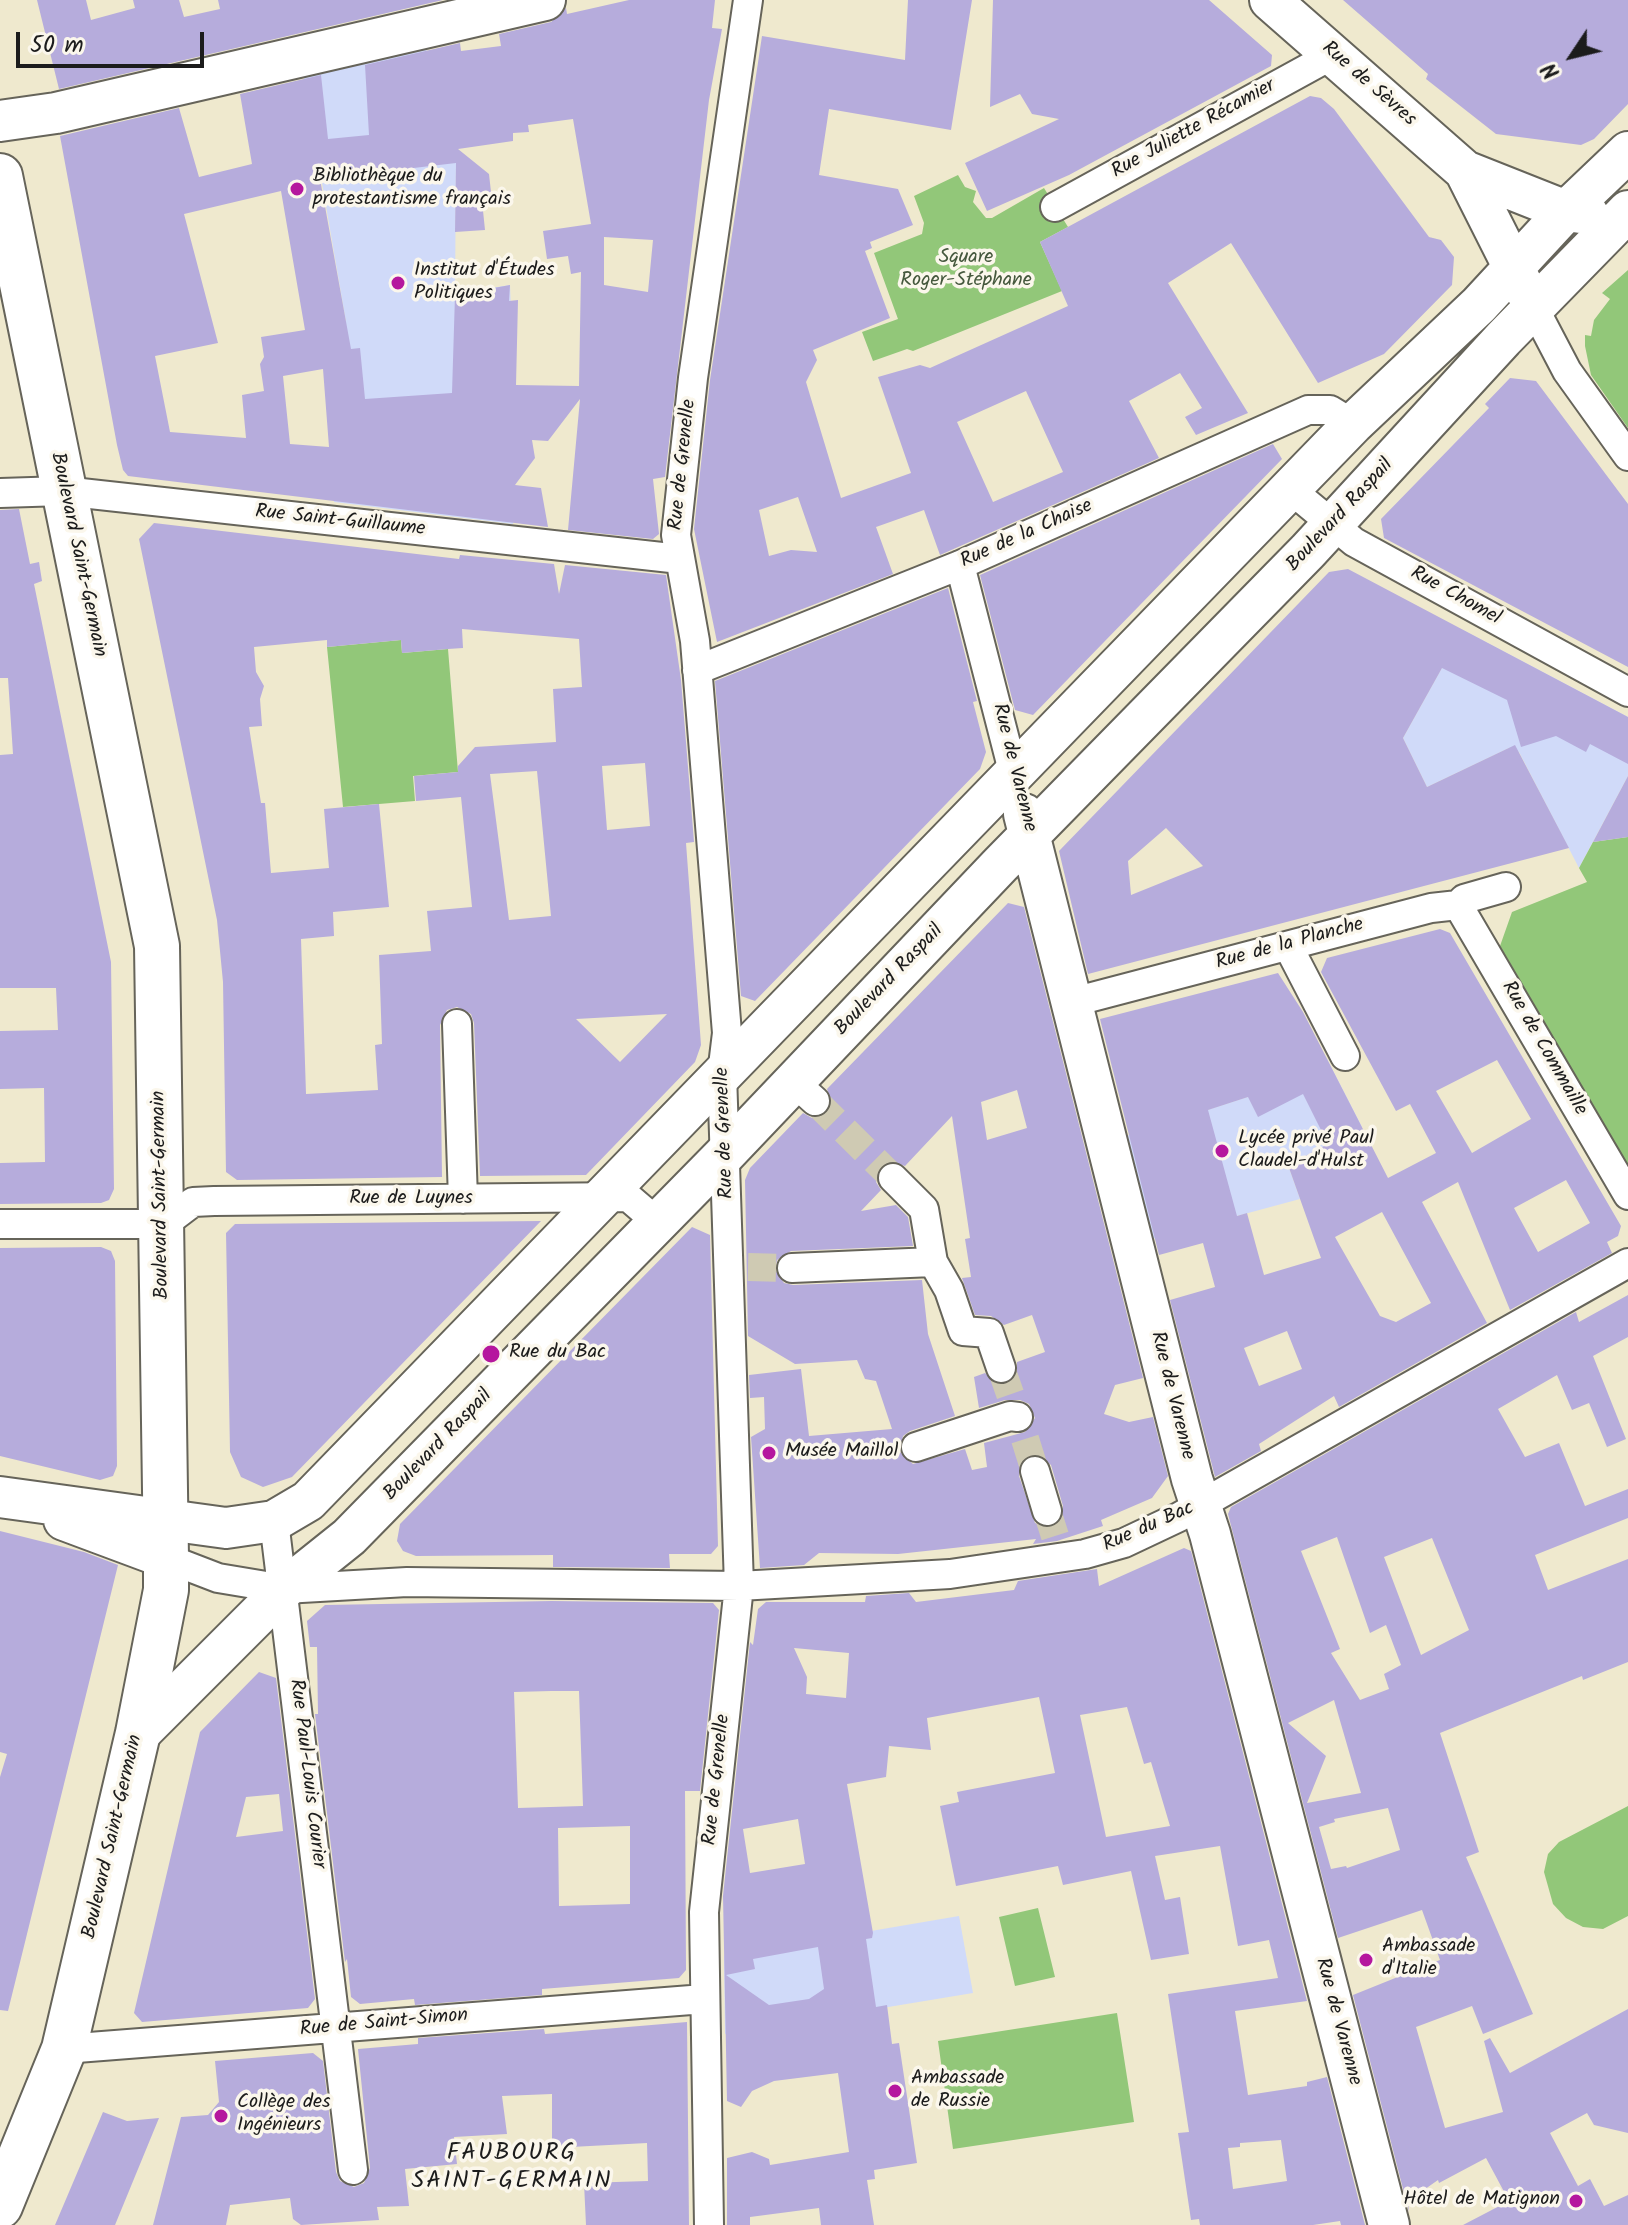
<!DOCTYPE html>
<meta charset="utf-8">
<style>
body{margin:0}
#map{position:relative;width:1628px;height:2225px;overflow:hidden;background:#efe9ce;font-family:Kalam,sans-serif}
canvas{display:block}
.north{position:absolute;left:1532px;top:16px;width:80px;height:80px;-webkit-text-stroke:6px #fbf7ec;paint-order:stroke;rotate:235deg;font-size:22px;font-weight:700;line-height:32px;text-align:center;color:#1c1c1c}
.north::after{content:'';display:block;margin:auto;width:28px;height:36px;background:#1c1c1c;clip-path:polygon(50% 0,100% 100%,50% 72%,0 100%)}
.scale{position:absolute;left:16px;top:32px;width:188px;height:36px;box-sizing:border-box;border:4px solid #1c1c1c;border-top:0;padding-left:10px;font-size:24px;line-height:28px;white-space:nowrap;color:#1c1c1c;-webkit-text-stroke:6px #fbf7ec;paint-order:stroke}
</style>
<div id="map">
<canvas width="1628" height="2225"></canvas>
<div class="north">N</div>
<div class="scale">50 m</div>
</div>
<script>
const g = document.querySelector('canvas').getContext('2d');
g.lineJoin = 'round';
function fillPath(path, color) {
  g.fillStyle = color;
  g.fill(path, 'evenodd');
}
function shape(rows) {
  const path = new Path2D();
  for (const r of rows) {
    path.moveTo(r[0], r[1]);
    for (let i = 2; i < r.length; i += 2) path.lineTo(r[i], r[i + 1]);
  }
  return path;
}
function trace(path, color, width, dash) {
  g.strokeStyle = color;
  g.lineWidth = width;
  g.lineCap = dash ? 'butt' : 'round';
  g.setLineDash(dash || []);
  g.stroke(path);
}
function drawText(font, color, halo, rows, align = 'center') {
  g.font = font + ' Kalam,sans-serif';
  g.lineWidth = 7;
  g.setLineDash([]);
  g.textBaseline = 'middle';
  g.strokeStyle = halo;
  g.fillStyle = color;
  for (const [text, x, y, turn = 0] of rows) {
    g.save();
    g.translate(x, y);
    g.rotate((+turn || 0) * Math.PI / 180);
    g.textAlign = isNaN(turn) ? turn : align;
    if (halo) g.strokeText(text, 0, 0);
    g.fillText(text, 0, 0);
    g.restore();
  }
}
fillPath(shape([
 [424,40,456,163,455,294,510,285,515,415,513,524,334,502,325,385,346,322,302,67],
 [1463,630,1628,717,1628,776,1579,868,1519,752,1509,748,1427,787,1403,738],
 [1327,1059,1362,1127,1288,1165,1300,1199,1152,1239,1126,1136,1260,1093],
 [959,1916,973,1993,725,2034,724,1956]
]), '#d0daf9');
fillPath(shape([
 [958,175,965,187,976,191,973,202,986,218,992,218,1044,188,1068,227,1040,242,1062,291,913,351,907,349,873,361,862,332,898,319,874,253,922,234,924,223,914,196],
 [1628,270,1628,428,1591,375,1585,346,1585,335,1591,336,1594,320,1610,299,1602,293],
 [401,640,402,653,448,649,458,772,413,776,415,801,343,807,327,647],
 [1628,837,1628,1165,1500,946,1512,912,1587,882,1579,868,1593,842],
 [1628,1806,1628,1916,1603,1929,1583,1927,1566,1918,1553,1904,1544,1872,1548,1854,1559,1842],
 [1038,1908,1055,1977,1015,1986,999,1917],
 [1117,2013,1134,2122,953,2149,938,2041]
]), '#92c779');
fillPath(shape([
 [37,0,86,0,91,20,135,8,133,0,179,0,184,17,220,9,218,0,443,0,59,89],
 [629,0,715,0,712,28,722,29,709,100,665,477,653,479,659,534,653,539,568,530,580,399,548,441,532,440,535,458,515,485,541,488,548,527,128,476,123,470,117,445,60,136,179,108,199,177,252,164,240,94,321,75,328,139,369,135,365,65,460,43,461,51,501,46,499,34,551,22,566,8,567,14],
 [573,119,591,224,543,231,547,259,568,256,571,274,581,272,579,386,516,385,518,300,509,301,510,285,455,295,452,393,365,399,360,348,351,349,320,179,456,163,455,232,485,230,482,201,491,192,489,174,458,149,513,141,513,133,529,132,528,125],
 [281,191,305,330,261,337,264,357,260,364,264,391,242,395,246,438,170,432,155,356,218,343,184,214],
 [604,237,653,240,648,292,604,285],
 [323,369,329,447,290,444,283,376],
 [908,0,972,0,951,130,829,109,819,175,898,189,913,225,870,242,872,248,865,251,890,318,813,350,817,360,806,382,841,498,911,473,878,377,920,365,930,368,1068,306,1040,242,1310,96,1321,98,1334,109,1429,237,1441,240,1454,257,1452,285,1384,354,1318,383,1231,243,1168,283,1248,413,1196,435,1185,417,1202,408,1180,373,1129,401,1159,458,940,555,924,510,876,527,893,574,717,642,694,529,710,380,762,36,905,60],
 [1026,391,1063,472,993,502,957,422],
 [798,497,817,552,791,550,769,556,759,510],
 [993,0,1209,0,1272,55,1271,66,1069,175,987,211,965,163,1059,119,1032,114,1020,94,990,107],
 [1343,0,1628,0,1628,104,1594,139,1581,145,1496,134,1426,79,1428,74],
 [1510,378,1536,381,1628,504,1628,667,1384,538,1381,519,1489,408,1485,404],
 [1273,444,1282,459,1033,715,1015,710,980,575],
 [19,509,30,564,39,562,42,581,34,584,111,962,114,1189,109,1200,101,1203,0,1204,0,1163,45,1162,44,1088,0,1089,0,1031,58,1030,56,988,0,988,0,755,13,754,8,678,0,678,0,510],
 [154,523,459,559,460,555,554,564,559,594,565,565,666,575,681,680,694,842,686,843,701,1045,695,1062,586,1175,480,1176,474,1023,471,1014,457,1007,447,1010,440,1025,442,1177,237,1180,226,1172,223,982,217,920,139,539],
 [462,629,579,639,582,687,553,689,556,742,475,747,458,766,458,772,414,776,416,801,461,797,472,907,427,911,431,951,379,955,382,1044,375,1045,378,1090,306,1094,301,939,334,936,333,912,389,907,379,804,324,809,329,868,271,873,265,803,261,803,249,727,262,726,260,699,264,686,256,672,254,647,327,640,327,647,401,640,402,653,448,649,463,648],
 [645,763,650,826,607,830,602,766],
 [537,771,551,916,509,920,490,774],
 [667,1014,620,1062,576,1019],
 [1348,569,1628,717,1628,764,1590,744,1586,752,1556,736,1521,747,1507,700,1442,668,1403,738,1427,787,1515,745,1569,848,1088,974,1059,851,1329,572],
 [1166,828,1203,866,1131,895,1128,861],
 [948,588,977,701,973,702,986,752,980,769,755,1001,741,996,715,681],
 [1628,776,1628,837,1593,842],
 [1008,903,1024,907,1143,1378,1115,1385,1104,1414,1129,1422,1153,1417,1168,1476,1152,1498,1101,1520,1103,1526,1057,1541,1033,1544,1036,1539,898,1554,819,1553,804,1565,760,1568,751,1437,765,1429,764,1397,750,1398,749,1375,801,1369,809,1436,892,1429,876,1381,865,1379,857,1360,795,1364,748,1336,745,1180,750,1168,803,1113,812,1118,827,1113,832,1104,827,1089],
 [1017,1090,1027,1128,987,1140,981,1102],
 [952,1116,970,1238,965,1239,971,1277,962,1278,975,1315,991,1316,1004,1325,1032,1315,1045,1352,1017,1362,1017,1372,1007,1384,997,1384,985,1373,974,1377,979,1408,1005,1400,1020,1400,1029,1404,1035,1418,1025,1432,984,1443,987,1467,972,1470,965,1449,913,1464,900,1452,903,1436,910,1431,955,1416,928,1334,922,1280,793,1285,784,1283,775,1270,777,1260,791,1251,913,1246,908,1217,896,1205,861,1211,881,1190,876,1182,880,1167,889,1161,905,1166],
 [1038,1454,1051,1465,1063,1506,1060,1522,1051,1527,1035,1523,1019,1476,1022,1460],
 [1440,929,1450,933,1621,1226,1618,1236,1607,1242,1612,1253,1510,1310,1458,1182,1422,1202,1487,1323,1339,1407,1334,1396,1259,1444,1261,1451,1215,1477,1170,1300,1215,1287,1203,1243,1159,1255,1100,1019,1278,973,1303,1012,1388,1178,1436,1153,1410,1104,1396,1111,1321,972,1327,958],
 [1497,1060,1531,1119,1472,1153,1436,1091],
 [1303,1094,1328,1144,1288,1165,1321,1258,1264,1275,1247,1213,1237,1216,1208,1110,1248,1097,1258,1117],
 [1566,1180,1590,1223,1538,1252,1514,1208],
 [1382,1212,1431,1303,1396,1322,1380,1316,1335,1237],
 [1287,1331,1302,1369,1259,1386,1244,1348],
 [541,1221,292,1477,263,1487,241,1477,230,1452,226,1233,235,1224],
 [692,1227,710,1235,718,1546,711,1554,669,1554,670,1568,553,1567,553,1555,416,1556,403,1551,397,1541,400,1524],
 [101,1247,111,1251,115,1261,117,1466,113,1476,100,1480,0,1456,0,1248],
 [1628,1295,1628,1337,1593,1356,1626,1439,1607,1447,1589,1403,1572,1410,1557,1375,1498,1409,1525,1457,1559,1443,1585,1506,1628,1489,1628,1518,1535,1555,1548,1590,1628,1559,1628,1662,1583,1680,1582,1676,1440,1733,1479,1852,1466,1857,1533,2014,1483,2034,1472,2006,1416,2027,1445,2128,1503,2112,1484,2041,1490,2038,1510,2073,1628,2009,1628,2133,1594,2125,1587,2113,1550,2133,1578,2186,1590,2179,1604,2206,1628,2195,1628,2225,1463,2225,1509,2201,1486,2158,1439,2183,1438,2180,1408,2201,1409,2212,1353,1995,1440,1960,1422,1910,1338,1938,1228,1514,1231,1507,1576,1312,1579,1322],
 [1337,1537,1370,1633,1386,1625,1401,1665,1384,1674,1389,1689,1360,1700,1331,1653,1340,1649,1301,1551],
 [1432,1538,1469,1630,1421,1655,1384,1557],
 [1334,1700,1361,1793,1307,1803,1326,1756,1288,1723],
 [1388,1808,1400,1850,1347,1868,1346,1866,1331,1869,1319,1827,1335,1822,1334,1819],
 [0,1531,84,1552,118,1565,8,2011,0,2010,0,1777,7,1754,0,1752],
 [1184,1548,1191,1551,1307,2001,1235,2011,1248,2095,1307,2086,1307,2082,1327,2077,1365,2225,1341,2225,1340,2221,1313,2225,1200,2225,1199,2219,1191,2220,1178,2133,1189,2132,1168,1994,1278,1978,1269,1940,1238,1946,1220,1846,1155,1856,1165,1900,1180,1897,1189,1954,1151,1960,1131,1871,1063,1885,1058,1866,956,1886,940,1806,959,1802,957,1792,1055,1773,1039,1697,927,1718,931,1750,889,1746,886,1777,847,1784,873,1933,872,1938,866,1939,876,2007,887,2005,892,2044,899,2043,917,2163,874,2170,875,2179,867,2180,874,2225,821,2225,819,2208,750,2217,750,2225,727,2225,727,2158,752,2152,769,2159,770,2165,849,2152,838,2073,774,2081,752,2091,741,2107,727,2101,723,1896,750,1642,753,1645,758,1609,766,1602,865,1602,866,1596,909,1593,916,1602,1014,1590,1018,1581,1097,1569,1099,1586],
 [794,1648,849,1653,846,1698,806,1694,807,1677],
 [1127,1707,1144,1764,1151,1762,1170,1826,1106,1837,1080,1715],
 [798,1819,805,1864,750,1873,743,1829],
 [818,1947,824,1989,809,1999,769,2005,726,1975,755,1969,753,1959],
 [1281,2140,1287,2181,1233,2189,1228,2148,1240,2147,1240,2143],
 [552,1601,713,1603,719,1610,700,1791,685,1791,686,1970,679,1978,542,1989,542,1995,415,2005,414,1999,360,2004,351,1997,347,1959,345,1962,315,1714,318,1714,317,1647,310,1647,307,1621,325,1605],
 [551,1691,579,1691,583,1806,518,1808,514,1692],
 [630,1826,630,1904,559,1906,558,1828],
 [259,1672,276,1678,315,1999,308,2008,142,2022,134,2013,200,1732],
 [279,1794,283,1831,236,1837,246,1797],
 [687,2022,689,2225,586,2225,584,2183,648,2181,647,2143,552,2148,552,2094,502,2096,507,2134,454,2137,457,2164,405,2169,409,2206,377,2207,379,2220,301,2225,293,2219,290,2198,230,2205,226,2225,153,2225,181,2117,208,2115,219,2102,215,2061,313,2053,323,2061,336,2172,340,2181,354,2187,364,2183,370,2168,358,2049,418,2044,418,2038,544,2029,545,2034],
 [103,2112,127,2121,159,2118,115,2225,55,2225]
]), '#b6acdc');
trace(shape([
 [815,1101,893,1178],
 [748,1267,792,1268],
 [1001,1368,1015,1408],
 [1025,1439,1035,1471],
 [1047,1511,1055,1536]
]), '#cfcab3', 28, [28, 14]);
const street = shape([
 [1055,207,1334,54],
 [1534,308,1567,371,1628,456],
 [1290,489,1354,542,1628,692],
 [0,493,63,491,680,559],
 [960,565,1014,775],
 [697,670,960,565,1308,410,1330,410,1353,424],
 [1458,905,1628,1195],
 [1288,946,1345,1056],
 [1073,1002,1431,908,1458,905,1464,899,1506,887],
 [457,1024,463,1199],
 [794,1082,815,1101],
 [893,1178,924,1209,933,1262],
 [0,1224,164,1224,193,1202,214,1201,628,1197,657,1222],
 [792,1268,933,1262,949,1290,963,1331,989,1333,1001,1368],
 [916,1447,1010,1416,1018,1417],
 [1035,1471,1047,1511],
 [274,1521,353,2170],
 [166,1558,218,1578,284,1589,407,1582,739,1586,950,1574,1085,1554,1124,1543,1179,1517,1628,1263],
 [64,2049,704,1999],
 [709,2225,704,1912,739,1586,722,1074,727,1033,695,641,676,535,693,378,748,0]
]);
const secondary = shape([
 [1270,0,1465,171,1525,290],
 [0,121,56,113,545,0],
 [1465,171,1566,211,1588,214],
 [1024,814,1192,1479,1210,1534,1389,2225],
 [0,1497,226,1528,274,1521,308,1501,1353,424,1479,305,1566,211,1628,152],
 [64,1520,166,1558],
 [138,1735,284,1589,349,1537,727,1152,1000,865,1308,551,1503,339,1628,211]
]);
const primary = shape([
 [0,176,157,946,166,1558,166,1590,138,1733,64,2049,0,2206]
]);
trace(street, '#66645a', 32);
trace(secondary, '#66645a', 44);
trace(primary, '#66645a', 48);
trace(street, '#fff', 28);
trace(secondary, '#fff', 40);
trace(primary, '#fff', 44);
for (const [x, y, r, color] of [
 [297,189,8,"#b5179e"],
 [398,283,8,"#b5179e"],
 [1222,1151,8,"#b5179e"],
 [491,1354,10,"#b5179e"],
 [769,1453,8,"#b5179e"],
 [1366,1960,8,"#b5179e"],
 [895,2091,8,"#b5179e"],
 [221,2116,8,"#b5179e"],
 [1576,2201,8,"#b5179e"]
]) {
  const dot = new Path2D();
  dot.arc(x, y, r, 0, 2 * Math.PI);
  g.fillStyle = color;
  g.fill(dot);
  trace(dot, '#fbf7ec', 3);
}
drawText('20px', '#1c1c1c', '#fbf7ec', [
 ["Rue de Sèvres",1368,85,41],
 ["Rue Juliette Récamier",1194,130,-29],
 ["Rue de Grenelle",684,465,-84],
 ["Boulevard Raspail",1341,516,-47],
 ["Rue Saint-Guillaume",340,522,6],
 ["Rue de la Chaise",1027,535,-24],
 ["Boulevard Saint-Germain",77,555,78],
 ["Rue Chomel",1455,597,29],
 ["Rue de Varenne",1013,768,76],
 ["Rue de la Planche",1290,945,-15],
 ["Boulevard Raspail",890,981,-46],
 ["Rue de Commaille",1543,1049,60],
 ["Rue de Grenelle",726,1133,-92],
 ["Boulevard Saint-Germain",162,1195,-91],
 ["Rue de Luynes",411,1200],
 ["Rue de Varenne",1171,1396,76],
 ["Boulevard Raspail",439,1446,-46],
 ["Rue du Bac",1149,1528,-24],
 ["Rue Paul-Louis Courier",306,1774,83],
 ["Rue de Grenelle",718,1780,-84],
 ["Boulevard Saint-Germain",114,1837,-77],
 ["Rue de Varenne",1337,2022,75],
 ["Rue de Saint-Simon",384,2024,-5]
]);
drawText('20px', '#1c1c1c', '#fbf7ec', [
 ["Bibliothèque du",313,178],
 ["protestantisme français",313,201],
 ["Institut d'Études",414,272],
 ["Politiques",414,295],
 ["Lycée privé Paul",1238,1140],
 ["Claudel-d'Hulst",1238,1163],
 ["Rue du Bac",509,1354],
 ["Musée Maillol",785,1453],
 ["Ambassade",1382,1948],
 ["d'Italie",1382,1971],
 ["Ambassade",911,2080],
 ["de Russie",911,2103],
 ["Collège des",237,2104],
 ["Ingénieurs",237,2127],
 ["Hôtel de Matignon",1560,2201,"right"]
], 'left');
drawText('20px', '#45583d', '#fbf7ec', [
 ["Square",966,259],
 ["Roger-Stéphane",966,282]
]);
g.letterSpacing = '2px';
drawText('24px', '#1c1c1c', '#fbf7ec', [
 ["FAUBOURG",512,2155],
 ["SAINT-GERMAIN",512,2183]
]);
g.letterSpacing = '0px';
</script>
